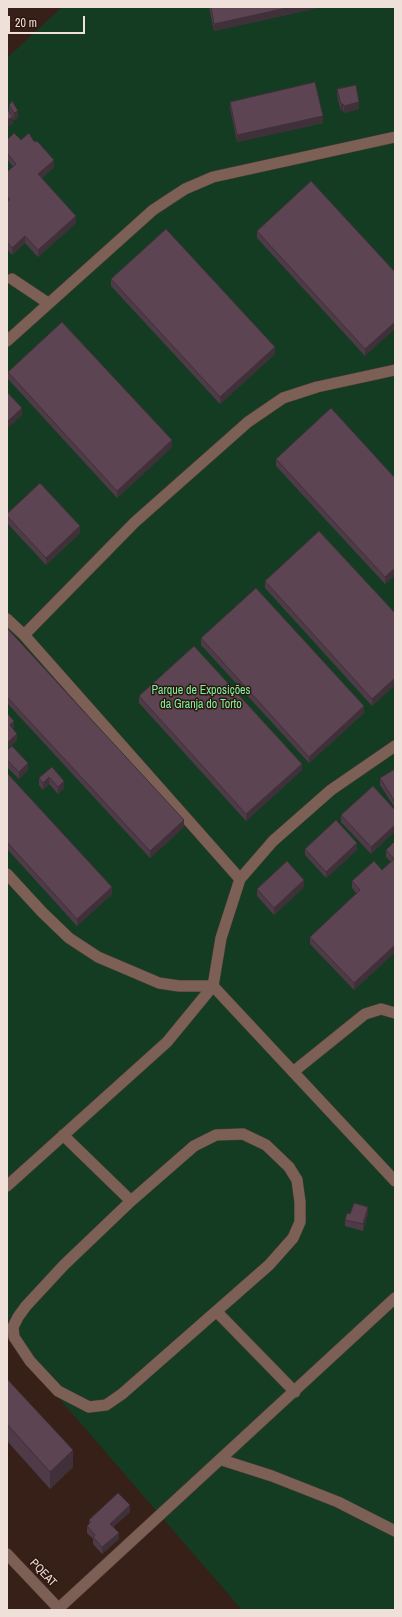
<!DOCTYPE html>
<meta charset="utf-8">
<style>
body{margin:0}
#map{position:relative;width:402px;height:1617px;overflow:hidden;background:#372018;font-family:"Archivo Narrow",sans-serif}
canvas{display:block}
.frame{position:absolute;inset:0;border:8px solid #f0e0da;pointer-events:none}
.scale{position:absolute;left:8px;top:16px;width:77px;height:18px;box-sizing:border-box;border:2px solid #f0e0da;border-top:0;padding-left:5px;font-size:12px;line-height:14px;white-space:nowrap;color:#f0e0da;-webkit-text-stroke:3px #2d170f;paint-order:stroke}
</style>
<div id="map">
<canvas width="402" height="1617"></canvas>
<div class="frame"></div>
<div class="scale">20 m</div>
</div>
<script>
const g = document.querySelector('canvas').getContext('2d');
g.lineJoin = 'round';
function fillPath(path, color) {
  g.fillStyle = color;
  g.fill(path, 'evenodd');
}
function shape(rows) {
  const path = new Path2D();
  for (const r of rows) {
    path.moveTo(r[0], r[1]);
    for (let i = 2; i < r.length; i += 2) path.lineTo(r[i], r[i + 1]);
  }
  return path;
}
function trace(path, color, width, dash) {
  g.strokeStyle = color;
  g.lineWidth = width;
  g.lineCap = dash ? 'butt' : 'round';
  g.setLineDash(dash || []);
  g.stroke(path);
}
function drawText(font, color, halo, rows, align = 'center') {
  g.font = font + ' "Archivo Narrow",sans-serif';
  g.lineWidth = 3;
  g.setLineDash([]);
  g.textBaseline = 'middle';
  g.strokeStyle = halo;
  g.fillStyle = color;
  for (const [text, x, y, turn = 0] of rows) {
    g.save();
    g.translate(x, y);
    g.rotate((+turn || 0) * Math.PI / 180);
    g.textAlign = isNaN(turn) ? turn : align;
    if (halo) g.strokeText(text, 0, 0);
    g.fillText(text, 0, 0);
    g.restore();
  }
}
fillPath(shape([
 [62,7,395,7,395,1610,242,1610,7,1338,7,58]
]), '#143c22');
const service = shape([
 [12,279,48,303],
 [7,341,153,210,185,189,213,177,395,137],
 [7,619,24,635,240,879],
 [24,635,135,522,248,422,283,398,317,387,395,370],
 [7,874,42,912,69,938,98,957,159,983,179,986,213,986,395,1181],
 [293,1072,365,1014,381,1009,395,1013],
 [243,1134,266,1145,289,1167,297,1180,300,1202,300,1222,293,1238,269,1265,122,1394,106,1405,89,1407,58,1391,30,1361,14,1337,13,1327,18,1317,26,1306,64,1265,131,1201,194,1146,216,1135,243,1134],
 [63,1135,131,1201],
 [7,1186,167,1042,213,986,221,938,240,879,273,841,331,790,395,746],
 [217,1312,295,1392],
 [222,1460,272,1476,338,1502,395,1531],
 [59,1608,395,1298]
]);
const tertiary = shape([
 [7,1554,60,1610]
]);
trace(service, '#503d37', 12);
trace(tertiary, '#503d37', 12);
trace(service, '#7c6056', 11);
trace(tertiary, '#7c6056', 11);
fillPath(shape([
 [209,7,322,7,214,31],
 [337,89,359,109,344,113,343,110,341,111,337,96],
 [230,102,323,123,237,142,230,108],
 [9,105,18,118,14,120,13,118,13,124,9,111],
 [7,140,33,140,54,167,42,178,76,223,38,257,25,243,12,255,7,249,7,172,13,167,7,159],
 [257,231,395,272,365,356,257,238],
 [111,279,275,354,220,404,111,286],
 [8,372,172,447,117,498,8,379],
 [276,459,395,478,395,575,385,584,276,466],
 [7,514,80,533,46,565,7,523],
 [265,581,395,613,395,685,372,706,265,588],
 [7,628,184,827,150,858,7,703],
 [201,638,364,713,309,763,201,645],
 [139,696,302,770,246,821,139,703],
 [7,750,28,770,19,779,7,767],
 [52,767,64,788,58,794,49,784,43,790,39,785,39,778],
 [395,769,395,808,380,785,380,778],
 [7,773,112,894,77,926,7,849],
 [395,810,395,831,371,854,341,822,341,815],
 [395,841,395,952,354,990,310,944,310,937,357,894,352,888,352,881,382,870,391,862,386,857,386,850],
 [305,849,357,850,326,878,305,855],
 [304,887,274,915,257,896,257,889],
 [368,1214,363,1231,345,1226,345,1220],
 [7,1379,73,1467,50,1489,7,1441],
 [130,1512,113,1527,119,1539,102,1554,93,1544,93,1539,87,1533,87,1526,89,1524,89,1520]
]), '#4f3a47');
fillPath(shape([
 [291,7,322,7,214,31,214,24],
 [359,102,359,109,344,113,344,106],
 [341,104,343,104,343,110,341,111],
 [18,111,18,118,14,120,14,113],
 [323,116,323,123,237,142,237,135],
 [13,117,13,124,7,127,7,120],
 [54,160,54,167,38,181,38,174],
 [76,216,76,223,38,257,38,250],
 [25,236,25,243,12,255,12,248],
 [395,322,395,329,365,356,365,349],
 [275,347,275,354,220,404,220,397],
 [22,408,22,415,7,429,7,422],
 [172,440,172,447,117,498,117,491],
 [80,526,80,533,46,565,46,558],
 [395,568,395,575,385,584,385,577],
 [395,678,395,685,372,706,372,699],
 [364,706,364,713,309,763,309,757],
 [14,721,14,728,10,732,10,725],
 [17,734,17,741,7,749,7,743],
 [28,763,28,770,19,779,19,772],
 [302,764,302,770,246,821,246,814],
 [49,777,49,784,43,790,43,783],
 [64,781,64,788,58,794,58,787],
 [184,820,184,827,150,858,150,851],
 [395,825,395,831,371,854,371,847],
 [357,843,357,850,326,878,326,872],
 [304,880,304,887,274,915,274,908],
 [112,887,112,894,77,926,77,919],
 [395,945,395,952,354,990,354,983],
 [368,1207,368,1214,363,1231,363,1224],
 [73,1450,73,1467,50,1489,50,1472],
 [130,1505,130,1512,110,1530,110,1524],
 [119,1533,119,1539,102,1554,102,1547]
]), '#403039');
const building = shape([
 [211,7,291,7,214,24,211,7],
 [315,82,323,116,237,135,230,102,315,82],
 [356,85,359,102,344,106,343,104,341,104,337,89,356,85],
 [12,101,18,111,14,113,9,105,12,101],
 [7,109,13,117,7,120,7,109],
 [14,133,21,140,29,133,33,140,35,142,37,141,54,160,38,174,76,216,38,250,25,236,12,248,7,242,7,202,10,199,7,196,7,172,16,164,7,153,7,140,14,133],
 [311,181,395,272,395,322,365,349,257,231,311,181],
 [166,229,275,347,220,397,111,279,166,229],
 [62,322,172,440,117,491,8,372,62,322],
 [7,392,22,408,7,422,7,392],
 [331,408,395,478,395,568,385,577,276,459,331,408],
 [40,483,80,526,46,558,7,516,7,514,40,483],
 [319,531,395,613,395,678,372,699,265,581,319,531],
 [256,588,364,706,309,757,201,638,256,588],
 [7,628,184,820,150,851,7,697,7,628],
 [194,646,302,764,246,814,139,696,194,646],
 [7,713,14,721,10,725,17,734,7,743,7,713],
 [12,746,28,763,19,772,7,760,7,750,12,746],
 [52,767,64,781,58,787,49,777,43,783,39,778,52,767],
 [395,769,395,802,380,778,395,769],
 [7,773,112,887,77,919,7,842,7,773],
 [373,786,395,810,395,825,371,847,341,815,373,786],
 [336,820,357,843,326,872,305,849,336,820],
 [395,841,395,945,354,983,310,937,360,890,352,881,374,861,382,870,394,859,386,850,395,841],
 [287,861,304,880,274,908,257,889,287,861],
 [354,1203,368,1207,363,1224,345,1220,347,1213,350,1214,354,1203],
 [7,1379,73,1450,50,1472,7,1424,7,1379],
 [118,1493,130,1505,110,1524,119,1533,102,1547,93,1537,95,1535,87,1526,91,1522,89,1520,118,1493]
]);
fillPath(building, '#5c4452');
trace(building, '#403039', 1);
drawText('12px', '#7af2a0', '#2d170f', [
 ["Parque de Exposições",201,691],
 ["da Granja do Torto",201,705]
]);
drawText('12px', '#f0e0da', '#2d170f', [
 ["PQEAT",43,1573,46]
]);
</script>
